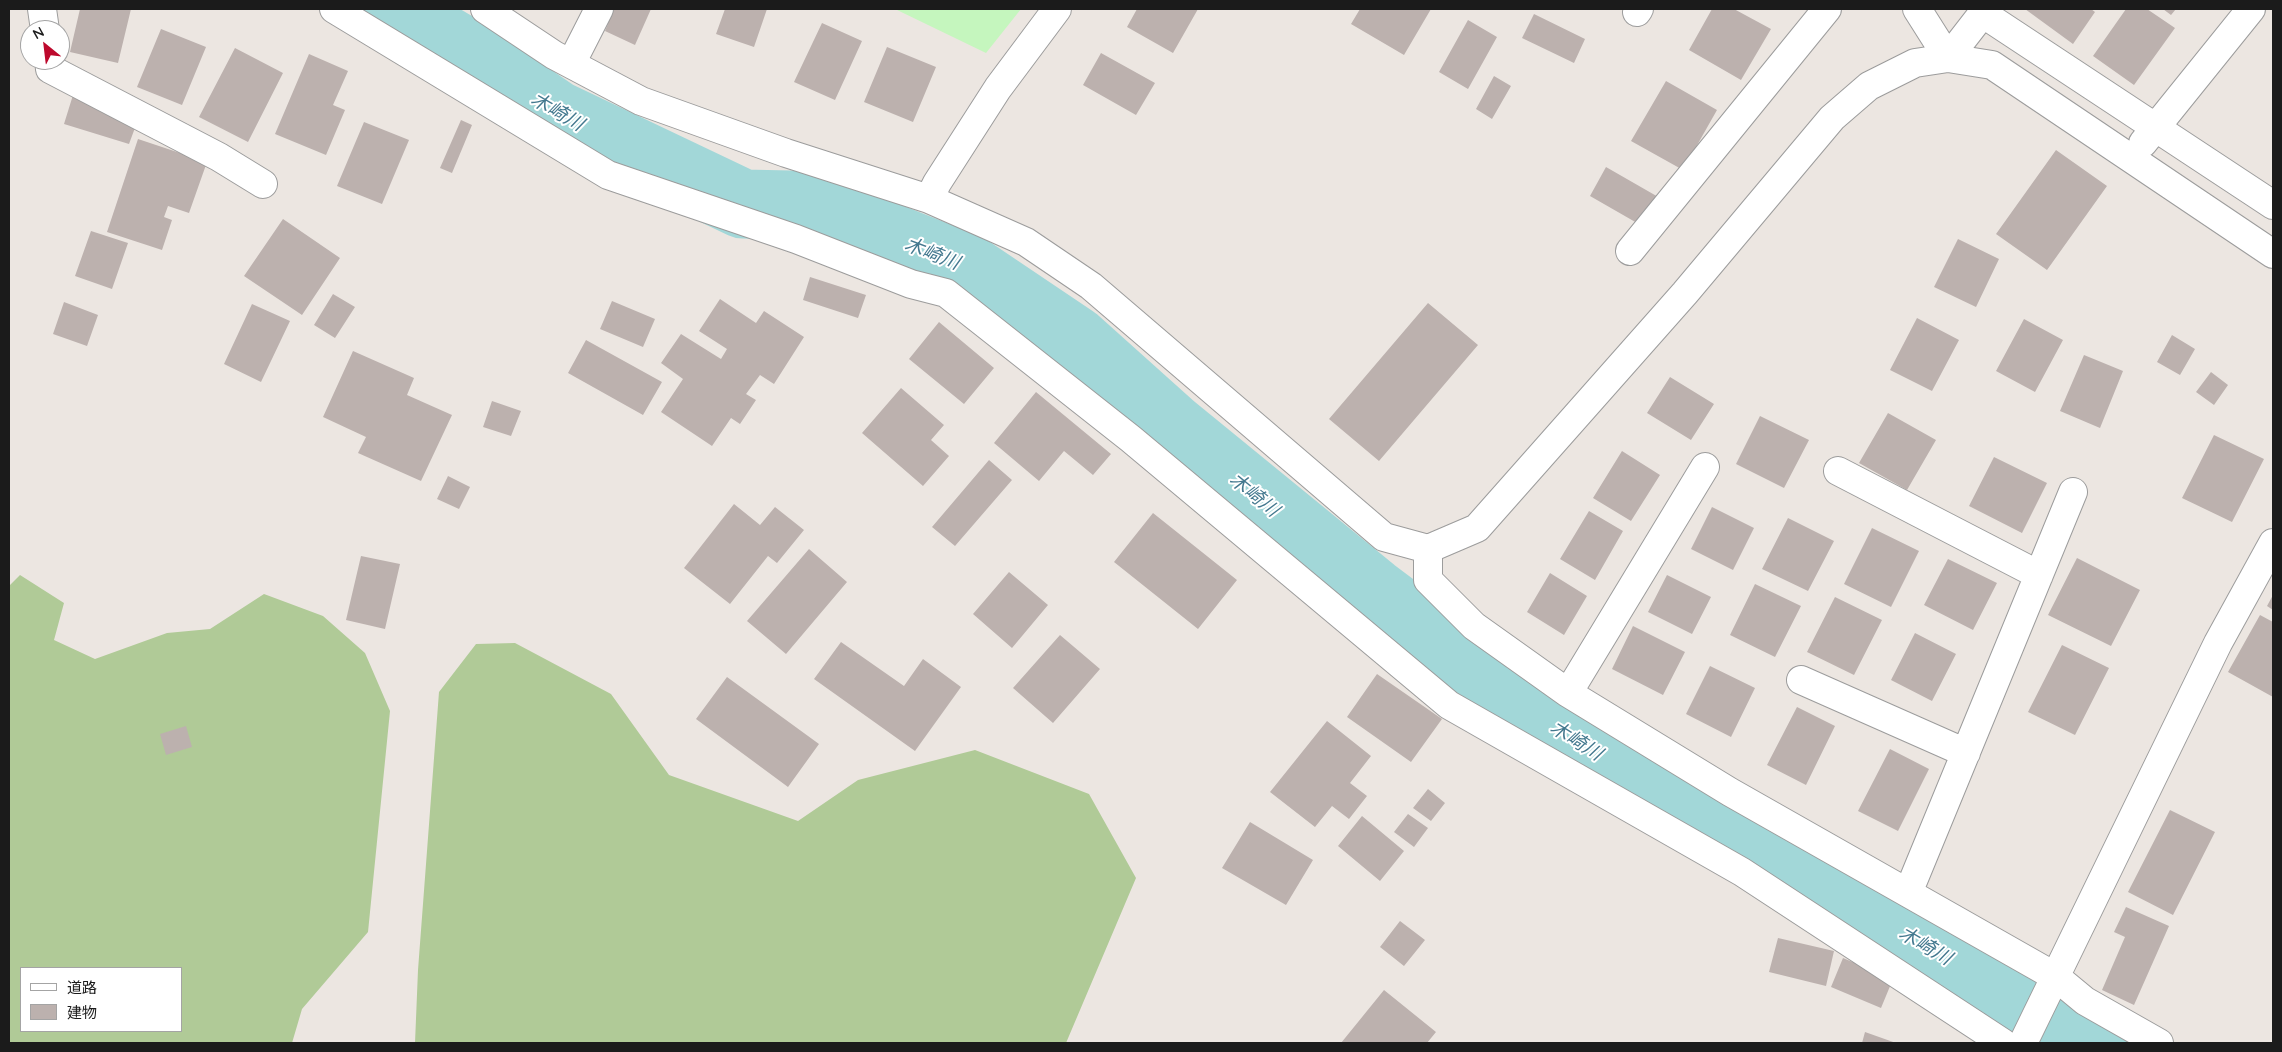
<!DOCTYPE html>
<meta charset="utf-8">
<style>
body{margin:0}
#map{position:relative;width:2282px;height:1052px;overflow:hidden;background:#ece6e1;font-family:Quicksand,"Noto Sans JP",sans-serif}
canvas{display:block}
.frame{position:absolute;inset:0;border:10px solid #1b1b1b;pointer-events:none}
.legend{position:absolute;left:20px;top:967px;width:162px;height:65px;box-sizing:border-box;background:#fff;border:1px solid #a4a4a4;margin:0;padding:6px 9px;list-style:none;font-size:15px;color:#1b1b1b}
.legend li{display:flex;align-items:center;gap:10px;height:25px}
.legend b{width:25px;border:1px solid #a4a4a4}
.north{position:absolute;left:20px;top:20px;width:50px;height:50px;box-sizing:border-box;background:#fff;border:1px solid #a4a4a4;border-radius:50%;rotate:331deg;font-size:14px;font-weight:700;line-height:20px;text-align:center;color:#1b1b1b}
.north::after{content:'';display:block;margin:auto;width:18px;height:22px;background:#bd092d;clip-path:polygon(50% 0,100% 100%,50% 72%,0 100%)}
</style>
<div id="map">
<canvas width="2282" height="1052"></canvas>
<div class="frame"></div>
<ul class="legend">
<li><b style="height:6px;background:#fff"></b>道路</li>
<li><b style="height:14px;background:#bcb1ae"></b>建物</li>
</ul>
<div class="north">N</div>
</div>
<script>
const g = document.querySelector('canvas').getContext('2d');
g.lineJoin = 'round';
function fillPath(path, color) {
  g.fillStyle = color;
  g.fill(path, 'evenodd');
}
function shape(rows) {
  const path = new Path2D();
  for (const r of rows) {
    path.moveTo(r[0], r[1]);
    for (let i = 2; i < r.length; i += 2) path.lineTo(r[i], r[i + 1]);
  }
  return path;
}
function trace(path, color, width, dash) {
  g.strokeStyle = color;
  g.lineWidth = width;
  g.lineCap = dash ? 'butt' : 'round';
  g.setLineDash(dash || []);
  g.stroke(path);
}
function drawText(font, color, halo, rows, align = 'center') {
  g.font = font + ' Quicksand,"Noto Sans JP",sans-serif';
  g.lineWidth = 4;
  g.setLineDash([]);
  g.textBaseline = 'middle';
  g.strokeStyle = halo;
  g.fillStyle = color;
  for (const [text, x, y, turn = 0] of rows) {
    g.save();
    g.translate(x, y);
    g.rotate((+turn || 0) * Math.PI / 180);
    g.textAlign = isNaN(turn) ? turn : align;
    if (halo) g.strokeText(text, 0, 0);
    g.fillText(text, 0, 0);
    g.restore();
  }
}
fillPath(shape([
 [20,575,64,603,54,640,95,659,167,633,210,629,264,594,323,616,365,653,390,711,368,932,302,1009,292,1043,9,1043,9,586],
 [21,968,181,968,181,1031,21,1031],
 [515,643,611,694,669,775,798,821,858,780,975,750,1089,794,1136,878,1066,1043,415,1043,418,970,439,692,476,644]
]), '#b0ca97');
fillPath(shape([
 [895,9,1021,9,986,53]
]), '#c5f6be');
trace(shape([
 [392,9,460,49,556,115,743,204,790,205,866,228,967,268,1074,340,1171,427,1373,592,1565,736,2021,1004,2094,1043]
]), '#a2d7d8', 69);
fillPath(shape([
 [80,9,131,9,118,63,70,52],
 [614,9,651,9,635,45,605,31],
 [725,9,767,9,754,47,716,34],
 [1137,9,1198,9,1173,53,1127,27],
 [1360,9,1431,9,1404,55,1351,24],
 [1712,9,1734,9,1771,29,1741,80,1689,50],
 [2025,9,2091,9,2095,12,2073,44],
 [2126,9,2147,9,2175,28,2134,85,2093,56],
 [2163,9,2176,9,2171,15],
 [1534,14,1585,39,1574,63,1522,38],
 [1468,20,1497,37,1468,89,1439,72],
 [822,23,862,41,835,100,794,82],
 [161,29,206,47,182,105,137,87],
 [887,47,936,67,913,122,864,102],
 [235,48,283,73,248,142,199,117],
 [1101,53,1155,83,1136,115,1083,85],
 [309,54,348,71,333,105,345,110,326,155,275,134],
 [1494,76,1511,86,1492,119,1476,109],
 [1666,81,1717,110,1683,170,1631,141],
 [73,95,139,117,129,144,64,124],
 [461,120,472,125,452,173,440,168],
 [364,122,409,140,382,204,337,186],
 [138,139,207,162,189,213,168,206,164,217,172,220,162,250,107,232],
 [2056,150,2107,186,2047,270,1996,234],
 [1606,167,1660,198,1644,227,1590,196],
 [283,219,340,258,302,315,244,276],
 [91,231,128,243,112,289,75,276],
 [1958,239,1999,259,1976,307,1934,287],
 [810,277,866,295,858,318,803,300],
 [333,294,355,307,335,338,314,325],
 [720,299,756,323,764,311,804,337,774,384,760,375,746,394,756,400,740,424,731,418,712,446,661,412,683,379,661,363,681,334,721,359,727,349,699,331],
 [612,301,655,319,643,347,600,329],
 [64,302,98,315,87,346,53,334],
 [1428,303,1478,345,1379,461,1329,419],
 [252,304,290,321,261,382,224,364],
 [1917,318,1959,340,1932,391,1890,370],
 [2024,319,2063,340,2035,392,1996,371],
 [939,322,994,368,964,404,909,359],
 [2172,335,2195,349,2180,375,2157,362],
 [586,340,662,382,643,415,568,373],
 [353,351,414,378,407,395,452,415,421,481,358,453,366,437,323,417],
 [2084,355,2123,371,2100,428,2060,411],
 [2211,372,2228,385,2214,405,2196,392],
 [1670,377,1714,404,1691,440,1647,413],
 [901,388,944,425,931,440,949,456,923,486,862,433],
 [1036,392,1111,454,1093,475,1064,451,1039,481,994,443],
 [492,401,521,411,511,436,483,427],
 [1888,413,1936,440,1907,490,1859,463],
 [1760,416,1809,440,1784,488,1736,464],
 [2214,435,2264,459,2232,522,2182,498],
 [1622,451,1660,475,1631,521,1593,498],
 [1994,457,2047,483,2022,533,1969,506],
 [989,460,1012,480,955,546,932,527],
 [448,476,470,487,459,509,437,499],
 [734,504,760,525,775,507,804,530,777,563,768,556,730,604,684,568],
 [1712,507,1754,528,1733,570,1691,549],
 [1589,511,1623,531,1595,580,1560,559],
 [1153,513,1237,580,1198,629,1114,562],
 [1788,518,1834,541,1808,591,1762,569],
 [1872,528,1919,551,1891,607,1844,584],
 [809,549,847,582,786,654,747,621],
 [361,556,400,564,385,629,346,620],
 [2077,558,2140,590,2111,646,2048,615],
 [1948,559,1997,583,1973,630,1924,605],
 [1009,572,1048,605,1012,648,973,614],
 [1550,573,1587,596,1564,635,1527,612],
 [1667,575,1711,597,1692,634,1648,612],
 [1755,584,1801,606,1775,657,1730,635],
 [2273,595,2273,610,2267,606],
 [1835,597,1882,620,1854,675,1807,652],
 [2260,615,2273,622,2273,697,2228,672],
 [1633,626,1685,652,1663,695,1612,669],
 [1915,633,1956,654,1932,701,1891,680],
 [1060,635,1100,669,1053,723,1013,688],
 [841,642,904,686,923,659,961,687,915,751,814,679],
 [2062,645,2109,668,2075,735,2028,712],
 [1710,666,1755,688,1731,737,1686,714],
 [1377,674,1442,719,1411,762,1347,717],
 [727,677,819,744,788,787,696,719],
 [1797,707,1835,726,1806,785,1767,765],
 [1327,721,1371,756,1350,783,1367,796,1349,819,1332,806,1315,827,1270,792],
 [186,726,192,747,166,755,160,734],
 [1890,749,1929,769,1898,831,1858,811],
 [1428,789,1445,803,1431,821,1413,808],
 [2170,810,2215,832,2173,915,2128,892],
 [1408,814,1428,828,1414,847,1394,832],
 [1362,816,1404,851,1380,881,1338,846],
 [1250,822,1313,860,1286,905,1222,868],
 [2126,907,2169,926,2134,1005,2102,990,2125,937,2114,932],
 [1400,921,1425,940,1404,966,1380,947],
 [1778,938,1834,951,1826,986,1769,972],
 [1843,958,1893,979,1881,1008,1831,987],
 [1384,990,1436,1032,1427,1043,1341,1043],
 [1865,1032,1896,1043,1862,1043]
]), '#bcb1ae');
const minor = shape([
 [42,9,45,30],
 [334,9,608,175,796,239,911,284,946,293,1131,439,1449,705,1742,872,2003,1043],
 [485,9,554,55,641,101,786,153,929,199,1026,242,1091,286,1384,537,1428,549,1477,528,1685,293,1832,118,1869,86,1915,63,1948,58,1992,65,2273,254],
 [1917,9,1948,58],
 [1637,12,1639,9],
 [1982,13,2273,205],
 [1948,58,1986,9],
 [49,60,50,69,219,157,263,184],
 [571,64,599,9],
 [2143,143,2251,9],
 [929,199,937,183,998,88,1057,9],
 [1630,251,1827,9],
 [1838,471,2039,575],
 [1428,549,1428,580,1474,626,1568,693,1730,792,2056,977,2085,1001,2159,1043],
 [1801,680,1966,753],
 [1568,693,1705,467],
 [1908,893,2073,492],
 [2023,1043,2218,643,2273,543]
]);
trace(minor, '#9c9c9c', 30);
trace(minor, '#fff', 28);
drawText('italic 19px', '#44798f', '#fff', [
 ["木崎川",557,112,30],
 ["木崎川",932,254,21],
 ["木崎川",1254,495,39],
 ["木崎川",1576,741,32],
 ["木崎川",1925,946,30]
]);
</script>
